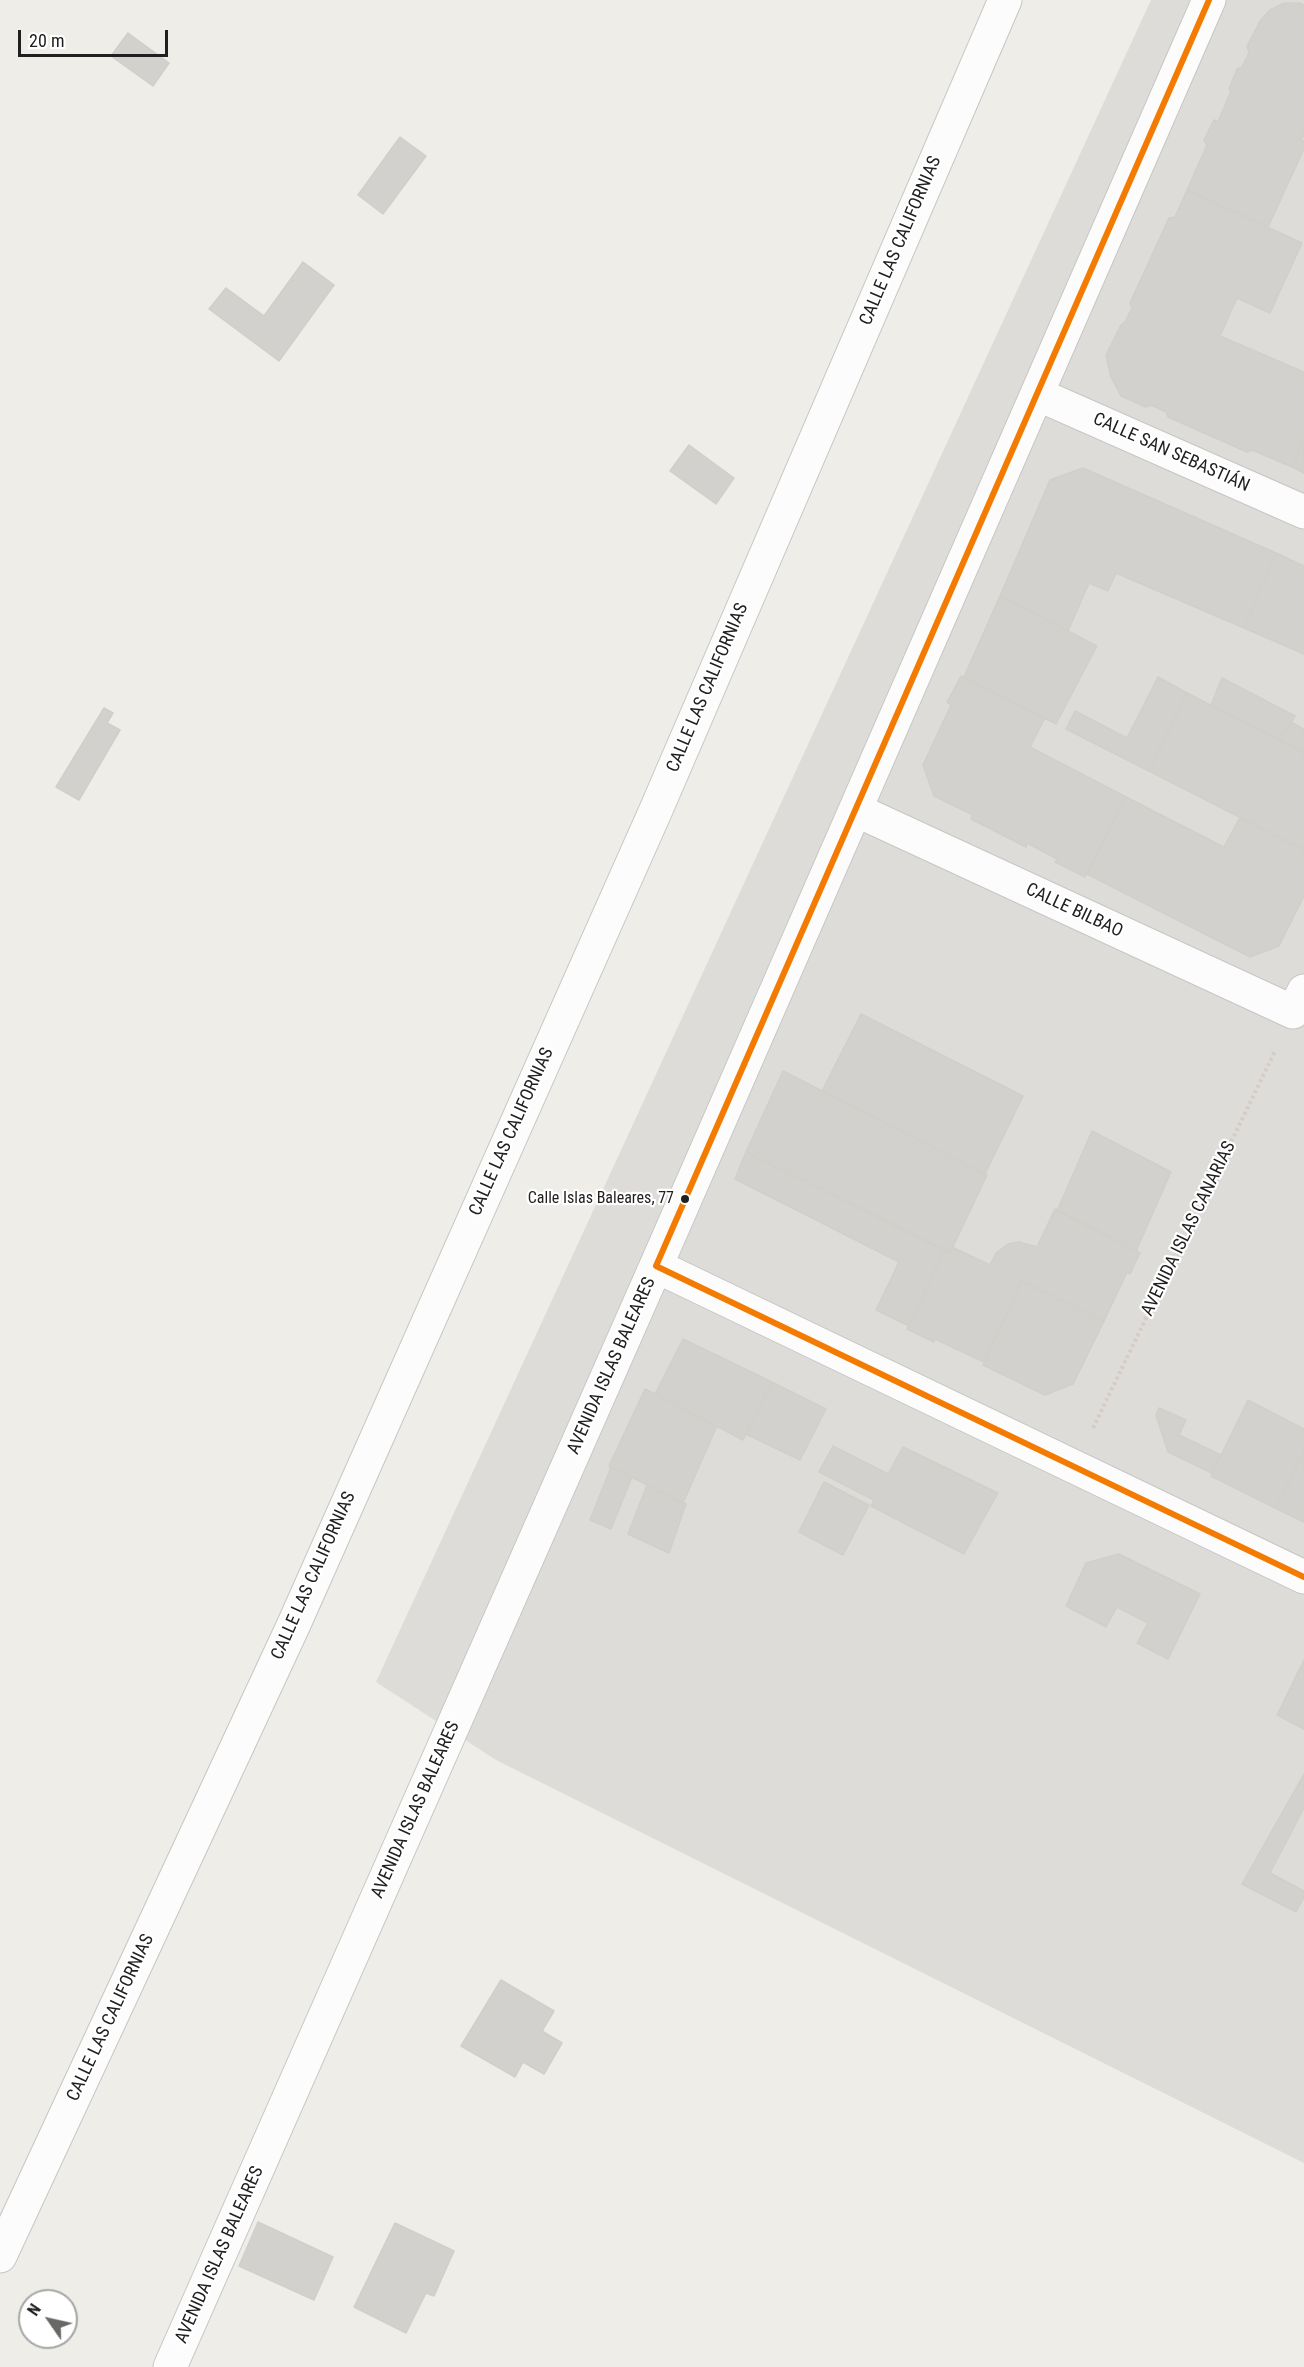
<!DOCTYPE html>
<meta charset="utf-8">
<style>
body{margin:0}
#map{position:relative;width:1304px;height:2367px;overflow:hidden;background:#eeede8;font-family:"Roboto Condensed",sans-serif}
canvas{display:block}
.north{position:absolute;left:18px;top:2289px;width:60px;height:60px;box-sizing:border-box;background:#fff;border:2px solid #a6a6a6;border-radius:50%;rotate:304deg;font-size:16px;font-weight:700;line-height:24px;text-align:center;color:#202020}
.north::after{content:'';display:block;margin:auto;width:21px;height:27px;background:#686866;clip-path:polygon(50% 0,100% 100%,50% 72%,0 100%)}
.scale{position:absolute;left:18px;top:30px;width:150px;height:27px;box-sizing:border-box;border:3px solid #202020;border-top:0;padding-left:8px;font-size:18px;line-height:21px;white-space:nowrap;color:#202020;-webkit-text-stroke:4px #fff;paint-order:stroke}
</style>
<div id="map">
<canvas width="1304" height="2367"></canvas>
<div class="north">N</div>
<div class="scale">20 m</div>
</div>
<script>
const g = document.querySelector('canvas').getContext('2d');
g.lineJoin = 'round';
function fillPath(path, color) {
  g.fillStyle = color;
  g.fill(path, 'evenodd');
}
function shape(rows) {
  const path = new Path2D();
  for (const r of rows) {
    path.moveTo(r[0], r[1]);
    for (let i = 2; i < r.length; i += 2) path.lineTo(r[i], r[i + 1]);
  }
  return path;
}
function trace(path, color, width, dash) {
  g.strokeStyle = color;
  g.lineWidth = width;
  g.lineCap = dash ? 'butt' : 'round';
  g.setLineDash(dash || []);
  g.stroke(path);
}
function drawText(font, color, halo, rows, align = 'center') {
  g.font = font + ' "Roboto Condensed",sans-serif';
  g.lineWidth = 4.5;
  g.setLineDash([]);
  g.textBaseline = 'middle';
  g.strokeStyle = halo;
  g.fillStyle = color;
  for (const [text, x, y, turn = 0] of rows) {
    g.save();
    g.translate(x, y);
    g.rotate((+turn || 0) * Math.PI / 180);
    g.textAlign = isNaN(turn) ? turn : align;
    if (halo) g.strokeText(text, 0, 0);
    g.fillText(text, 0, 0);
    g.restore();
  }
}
fillPath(shape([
 [1151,0,1304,0,1304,2163,496,1760,376,1682]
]), '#dddcd9');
const building = shape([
 [1284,3,1300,3,1304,5,1304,135,1301,140,1304,141,1304,149,1268,227,1187,190,1207,145,1204,140,1214,120,1218,122,1231,91,1229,89,1237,69,1242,67,1249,53,1247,46,1260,21,1270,10,1284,3],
 [128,33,169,63,153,86,111,56,128,33],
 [400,137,426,156,383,214,358,195,400,137],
 [1187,190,1302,243,1270,313,1237,298,1220,336,1304,372,1304,439,1292,467,1252,450,1247,452,1168,417,1166,412,1151,405,1146,407,1121,396,1111,377,1106,355,1121,325,1125,322,1132,308,1130,303,1169,218,1175,217,1187,190],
 [303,262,334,285,279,361,209,309,226,288,264,316,303,262],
 [1304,439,1304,473,1292,467,1304,439],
 [689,445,734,478,716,504,670,471,689,445],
 [1083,468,1276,553,1244,628,1116,573,1108,591,1089,583,1068,631,1000,596,1050,480,1083,468],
 [1276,553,1304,566,1304,654,1244,628,1276,553],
 [1000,596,1097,646,1056,724,964,677,1000,596],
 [961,676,1045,718,1030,747,1126,797,1085,877,1055,862,1057,859,1027,843,1026,847,971,819,973,815,934,796,923,765,951,705,947,702,961,676],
 [1158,677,1187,693,1149,771,1066,729,1075,711,1127,738,1158,677],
 [1222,678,1295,716,1280,740,1211,705,1222,678],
 [1187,693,1304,753,1304,850,1149,771,1187,693],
 [104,708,113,713,107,723,120,730,79,800,56,787,104,708],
 [1291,722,1304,729,1304,753,1280,740,1291,722],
 [1126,797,1224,847,1240,817,1304,850,1304,896,1279,946,1250,957,1087,874,1126,797],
 [861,1014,1023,1096,985,1174,822,1091,861,1014],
 [783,1071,987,1175,950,1253,746,1152,783,1071],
 [1092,1131,1171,1172,1136,1251,1057,1211,1092,1131],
 [746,1152,945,1250,909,1326,876,1310,899,1262,735,1179,746,1152],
 [1055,1209,1140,1253,1130,1274,1127,1272,1104,1321,1022,1281,984,1362,935,1339,934,1342,907,1329,945,1250,950,1253,952,1247,990,1265,996,1253,1008,1244,1019,1242,1037,1247,1055,1209],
 [1022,1281,1104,1321,1073,1384,1045,1395,983,1365,1022,1281],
 [683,1339,772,1382,743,1440,655,1394,683,1339],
 [772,1382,826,1409,800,1460,746,1434,772,1382],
 [645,1389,717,1426,683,1503,609,1466,645,1389],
 [1248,1400,1304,1429,1304,1452,1275,1508,1211,1476,1248,1400],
 [1159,1408,1186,1420,1179,1435,1221,1455,1212,1473,1168,1452,1156,1415,1159,1408],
 [833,1446,888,1474,903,1447,998,1493,964,1554,871,1506,874,1500,819,1472,833,1446],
 [1304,1452,1304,1522,1275,1508,1304,1452],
 [611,1467,632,1477,611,1529,590,1520,611,1467],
 [824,1482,869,1505,843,1555,799,1532,824,1482],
 [647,1485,686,1504,669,1553,628,1534,647,1485],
 [1119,1554,1200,1594,1168,1659,1137,1643,1148,1623,1117,1607,1106,1627,1066,1606,1086,1563,1119,1554],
 [1304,1660,1304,1729,1277,1715,1304,1660],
 [1304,1774,1304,1808,1270,1873,1304,1891,1304,1897,1296,1912,1242,1884,1304,1774],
 [501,1980,554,2011,542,2031,562,2043,544,2074,523,2062,515,2077,461,2046,501,1980],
 [258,2222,333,2257,314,2300,239,2266,258,2222],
 [395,2223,454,2251,434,2296,426,2293,406,2333,354,2307,395,2223]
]);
fillPath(building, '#d2d1cd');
trace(building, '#d1cfc9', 1.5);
const street = shape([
 [1037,394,1304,512],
 [856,810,1293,1012,1304,991],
 [656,1266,1304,1577],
 [0,2256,294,1624,655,812,1005,0],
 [170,2367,656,1266,1209,0]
]);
trace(street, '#c7c6c4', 35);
trace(shape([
 [1093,1428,1275,1051]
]), '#d7cbc7', 4, [3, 3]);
trace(street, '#fcfcfc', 33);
trace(shape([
 [1209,0,656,1266,1304,1577]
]), '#f47b02', 6);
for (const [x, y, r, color] of [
 [685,1199,5,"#202020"]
]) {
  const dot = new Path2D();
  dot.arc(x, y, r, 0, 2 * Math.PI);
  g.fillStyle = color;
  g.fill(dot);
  trace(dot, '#fff', 2);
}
drawText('16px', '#202020', '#fff', [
 ["Calle Islas Baleares, 77",674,1199]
], 'right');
drawText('18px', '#202020', '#fff', [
 ["CALLE LAS CALIFORNIAS",901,241,-67],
 ["CALLE SAN SEBASTIÁN",1171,453,24],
 ["CALLE LAS CALIFORNIAS",708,688,-67],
 ["CALLE BILBAO",1074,911,25],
 ["CALLE LAS CALIFORNIAS",512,1132,-66],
 ["AVENIDA ISLAS CANARIAS",1189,1229,-64],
 ["AVENIDA ISLAS BALEARES",612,1366,-66],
 ["CALLE LAS CALIFORNIAS",314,1576,-66],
 ["AVENIDA ISLAS BALEARES",416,1810,-66],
 ["CALLE LAS CALIFORNIAS",111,2018,-65],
 ["AVENIDA ISLAS BALEARES",220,2255,-66]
]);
</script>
